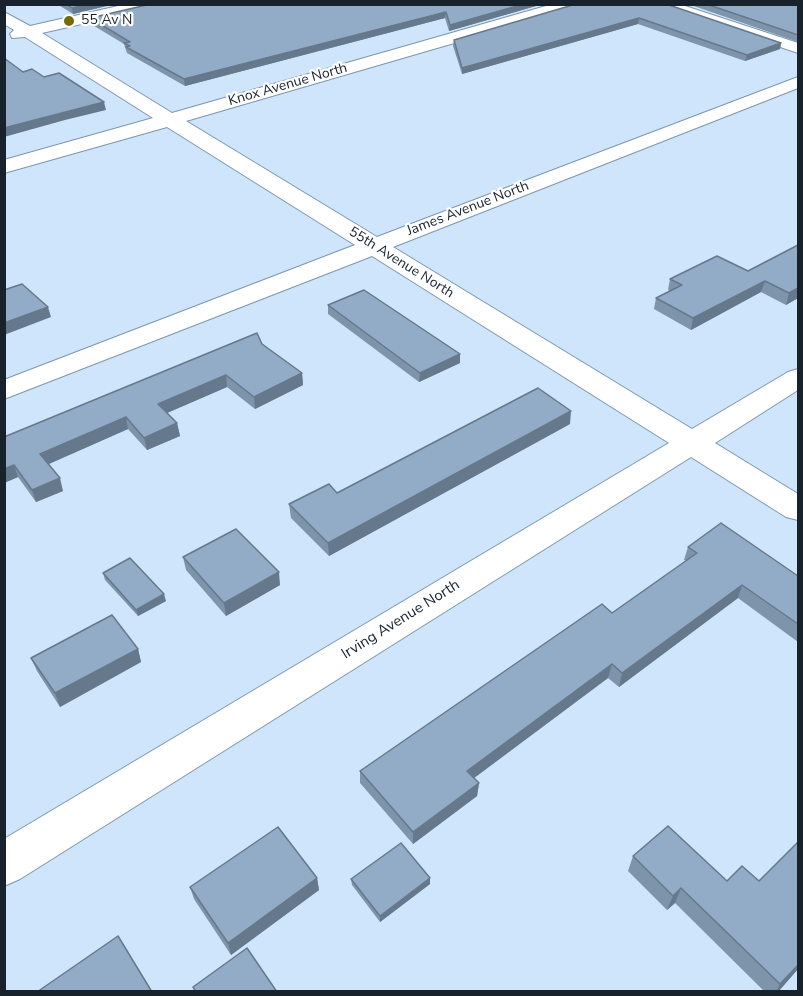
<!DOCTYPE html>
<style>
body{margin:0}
#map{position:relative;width:803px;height:996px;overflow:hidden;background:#cfe5fc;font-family:"Nunito Sans",sans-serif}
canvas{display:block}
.frame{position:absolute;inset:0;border:6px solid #18222d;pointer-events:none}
</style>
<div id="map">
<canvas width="803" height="996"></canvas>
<div class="frame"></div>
</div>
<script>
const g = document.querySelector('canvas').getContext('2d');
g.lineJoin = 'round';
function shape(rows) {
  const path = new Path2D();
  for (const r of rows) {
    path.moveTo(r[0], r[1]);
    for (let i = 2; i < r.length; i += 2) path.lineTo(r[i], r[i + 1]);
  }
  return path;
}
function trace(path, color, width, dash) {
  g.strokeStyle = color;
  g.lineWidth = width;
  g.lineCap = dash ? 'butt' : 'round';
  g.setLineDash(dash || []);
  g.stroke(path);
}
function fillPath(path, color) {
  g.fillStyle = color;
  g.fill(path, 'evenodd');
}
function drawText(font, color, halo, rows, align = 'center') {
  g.font = font + ' "Nunito Sans",sans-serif';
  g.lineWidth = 4.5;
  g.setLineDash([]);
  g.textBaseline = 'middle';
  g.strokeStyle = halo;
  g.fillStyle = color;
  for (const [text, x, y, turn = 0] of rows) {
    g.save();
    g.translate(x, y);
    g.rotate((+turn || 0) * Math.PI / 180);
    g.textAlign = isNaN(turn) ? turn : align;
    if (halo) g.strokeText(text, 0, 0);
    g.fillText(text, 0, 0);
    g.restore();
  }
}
const minor = shape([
 [127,4,157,4,156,7,42,33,172,113,553,4,579,4,578,7,186,121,377,237,798,77,798,88,393,247,692,429,788,372,798,369,798,390,715,443,798,494,798,520,786,517,691,457,20,879,4,886,4,839,669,443,372,256,4,399,4,380,355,245,167,127,4,173,4,160,153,118,25,37,12,38,10,34,14,30,4,24,4,12,30,26,127,4],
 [654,4,679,4,798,43,798,53,654,4]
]);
trace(minor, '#7c96b0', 2);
fillPath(minor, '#fff');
fillPath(shape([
 [57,4,115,4,73,14],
 [543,4,449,31,445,18,185,86,127,53,124,44,91,24,90,18],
 [576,4,781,43,780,49,745,61,638,24,462,74,453,46,454,40],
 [688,4,798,4,798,42],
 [798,245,798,298,786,305,761,292,691,330,654,309,656,298,670,291,668,290,670,279,748,271],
 [328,305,460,363,419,382,328,314],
 [262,344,302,373,303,385,255,409,227,387,167,413,177,423,180,436,147,450,128,429,49,464,63,491,36,502,18,477,4,483,4,437],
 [570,424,329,556,291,518,289,504,337,493],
 [688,547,798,576,798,642,738,598,619,687,608,678,474,778,479,783,477,796,413,844,360,783,360,771,612,613,686,561,684,560],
 [183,557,280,585,226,616,186,570],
 [103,573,166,601,138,616,105,580],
 [138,649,141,662,60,707,37,671,31,658],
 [668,826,798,969,778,992,765,992,675,903,667,910,628,871,633,856],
 [317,878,319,890,231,955,194,899,190,887],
 [430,878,430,884,380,922,352,885,351,879]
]), '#7e94ab');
fillPath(shape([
 [89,4,115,4,73,14,72,8],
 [524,4,543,4,449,31,450,25],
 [446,12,445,18,185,86,184,79],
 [639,18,638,24,462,74,462,68],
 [781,43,780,49,745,61,747,55],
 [104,102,106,110,65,120,4,137,4,128],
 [765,281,761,292,691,330,693,318],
 [798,288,798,298,786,305,789,293],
 [48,307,51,317,4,335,4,323],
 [460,354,460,363,419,382,420,373],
 [302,373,303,385,255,409,254,397],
 [226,375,227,387,160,416,158,404],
 [571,411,570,424,329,556,328,543],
 [126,417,128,429,44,466,40,454],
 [177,423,180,436,147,450,144,438],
 [14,465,18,477,4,483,4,469],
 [60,478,63,491,36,502,32,490],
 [279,572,280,585,226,616,224,603],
 [742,585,738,598,619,687,622,673],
 [164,594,166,601,138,616,136,610],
 [138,649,141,662,60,707,55,693],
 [612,664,608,678,466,784,467,771],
 [479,783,477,796,413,844,413,832],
 [317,878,319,890,231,955,228,943],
 [430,878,430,884,380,922,380,916],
 [681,888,675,903,667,910,673,896],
 [798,965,798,969,778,992,776,992,780,984]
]), '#66788b');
const building = shape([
 [66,4,89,4,72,8,66,4],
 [151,4,524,4,450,25,446,12,184,79,126,47,130,46,124,43,130,42,90,18,151,4],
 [576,4,666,4,781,43,747,55,639,18,462,68,454,40,576,4],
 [706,4,798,4,798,35,706,4],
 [4,58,23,72,32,69,44,77,59,73,104,102,4,128,4,58],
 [798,245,798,288,789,293,765,281,693,318,656,298,682,285,670,279,717,256,748,271,798,245],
 [22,284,48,307,4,323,4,290,22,284],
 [364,290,460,354,420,373,328,305,364,290],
 [257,333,262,344,302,373,254,397,226,375,158,404,177,423,144,438,126,417,40,454,60,478,32,490,14,465,4,469,4,437,257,333],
 [538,388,571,411,328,543,289,504,329,484,337,493,538,388],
 [721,523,798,576,798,624,742,585,622,673,612,664,467,771,479,783,413,832,360,771,602,604,612,613,697,553,688,547,721,523],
 [236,529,279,572,224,603,183,557,236,529],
 [130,558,164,594,136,610,103,573,130,558],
 [112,615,138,649,55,693,31,658,112,615],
 [668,826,727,881,742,866,759,881,798,842,798,965,780,984,681,888,673,896,633,856,668,826],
 [278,827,317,878,228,943,190,887,278,827],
 [401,843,430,878,380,916,351,879,401,843],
 [118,936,152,992,37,992,118,936],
 [247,948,277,992,196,992,193,987,247,948]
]);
fillPath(building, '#92acc7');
trace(building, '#66788b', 1.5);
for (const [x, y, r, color] of [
 [69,21,6,"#746b04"]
]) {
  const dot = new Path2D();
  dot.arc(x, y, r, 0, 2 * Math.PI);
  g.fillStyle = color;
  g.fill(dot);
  trace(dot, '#fff', 2);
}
drawText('14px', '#18222d', '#fff', [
 ["55 Av N",81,21]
], 'left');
drawText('14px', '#18222d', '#fff', [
 ["Knox Avenue North",288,85,-16],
 ["James Avenue North",468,209,-21],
 ["55th Avenue North",401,263,32]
]);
drawText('15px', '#18222d', '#fff', [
 ["Irving Avenue North",401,620,-32]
]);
</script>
